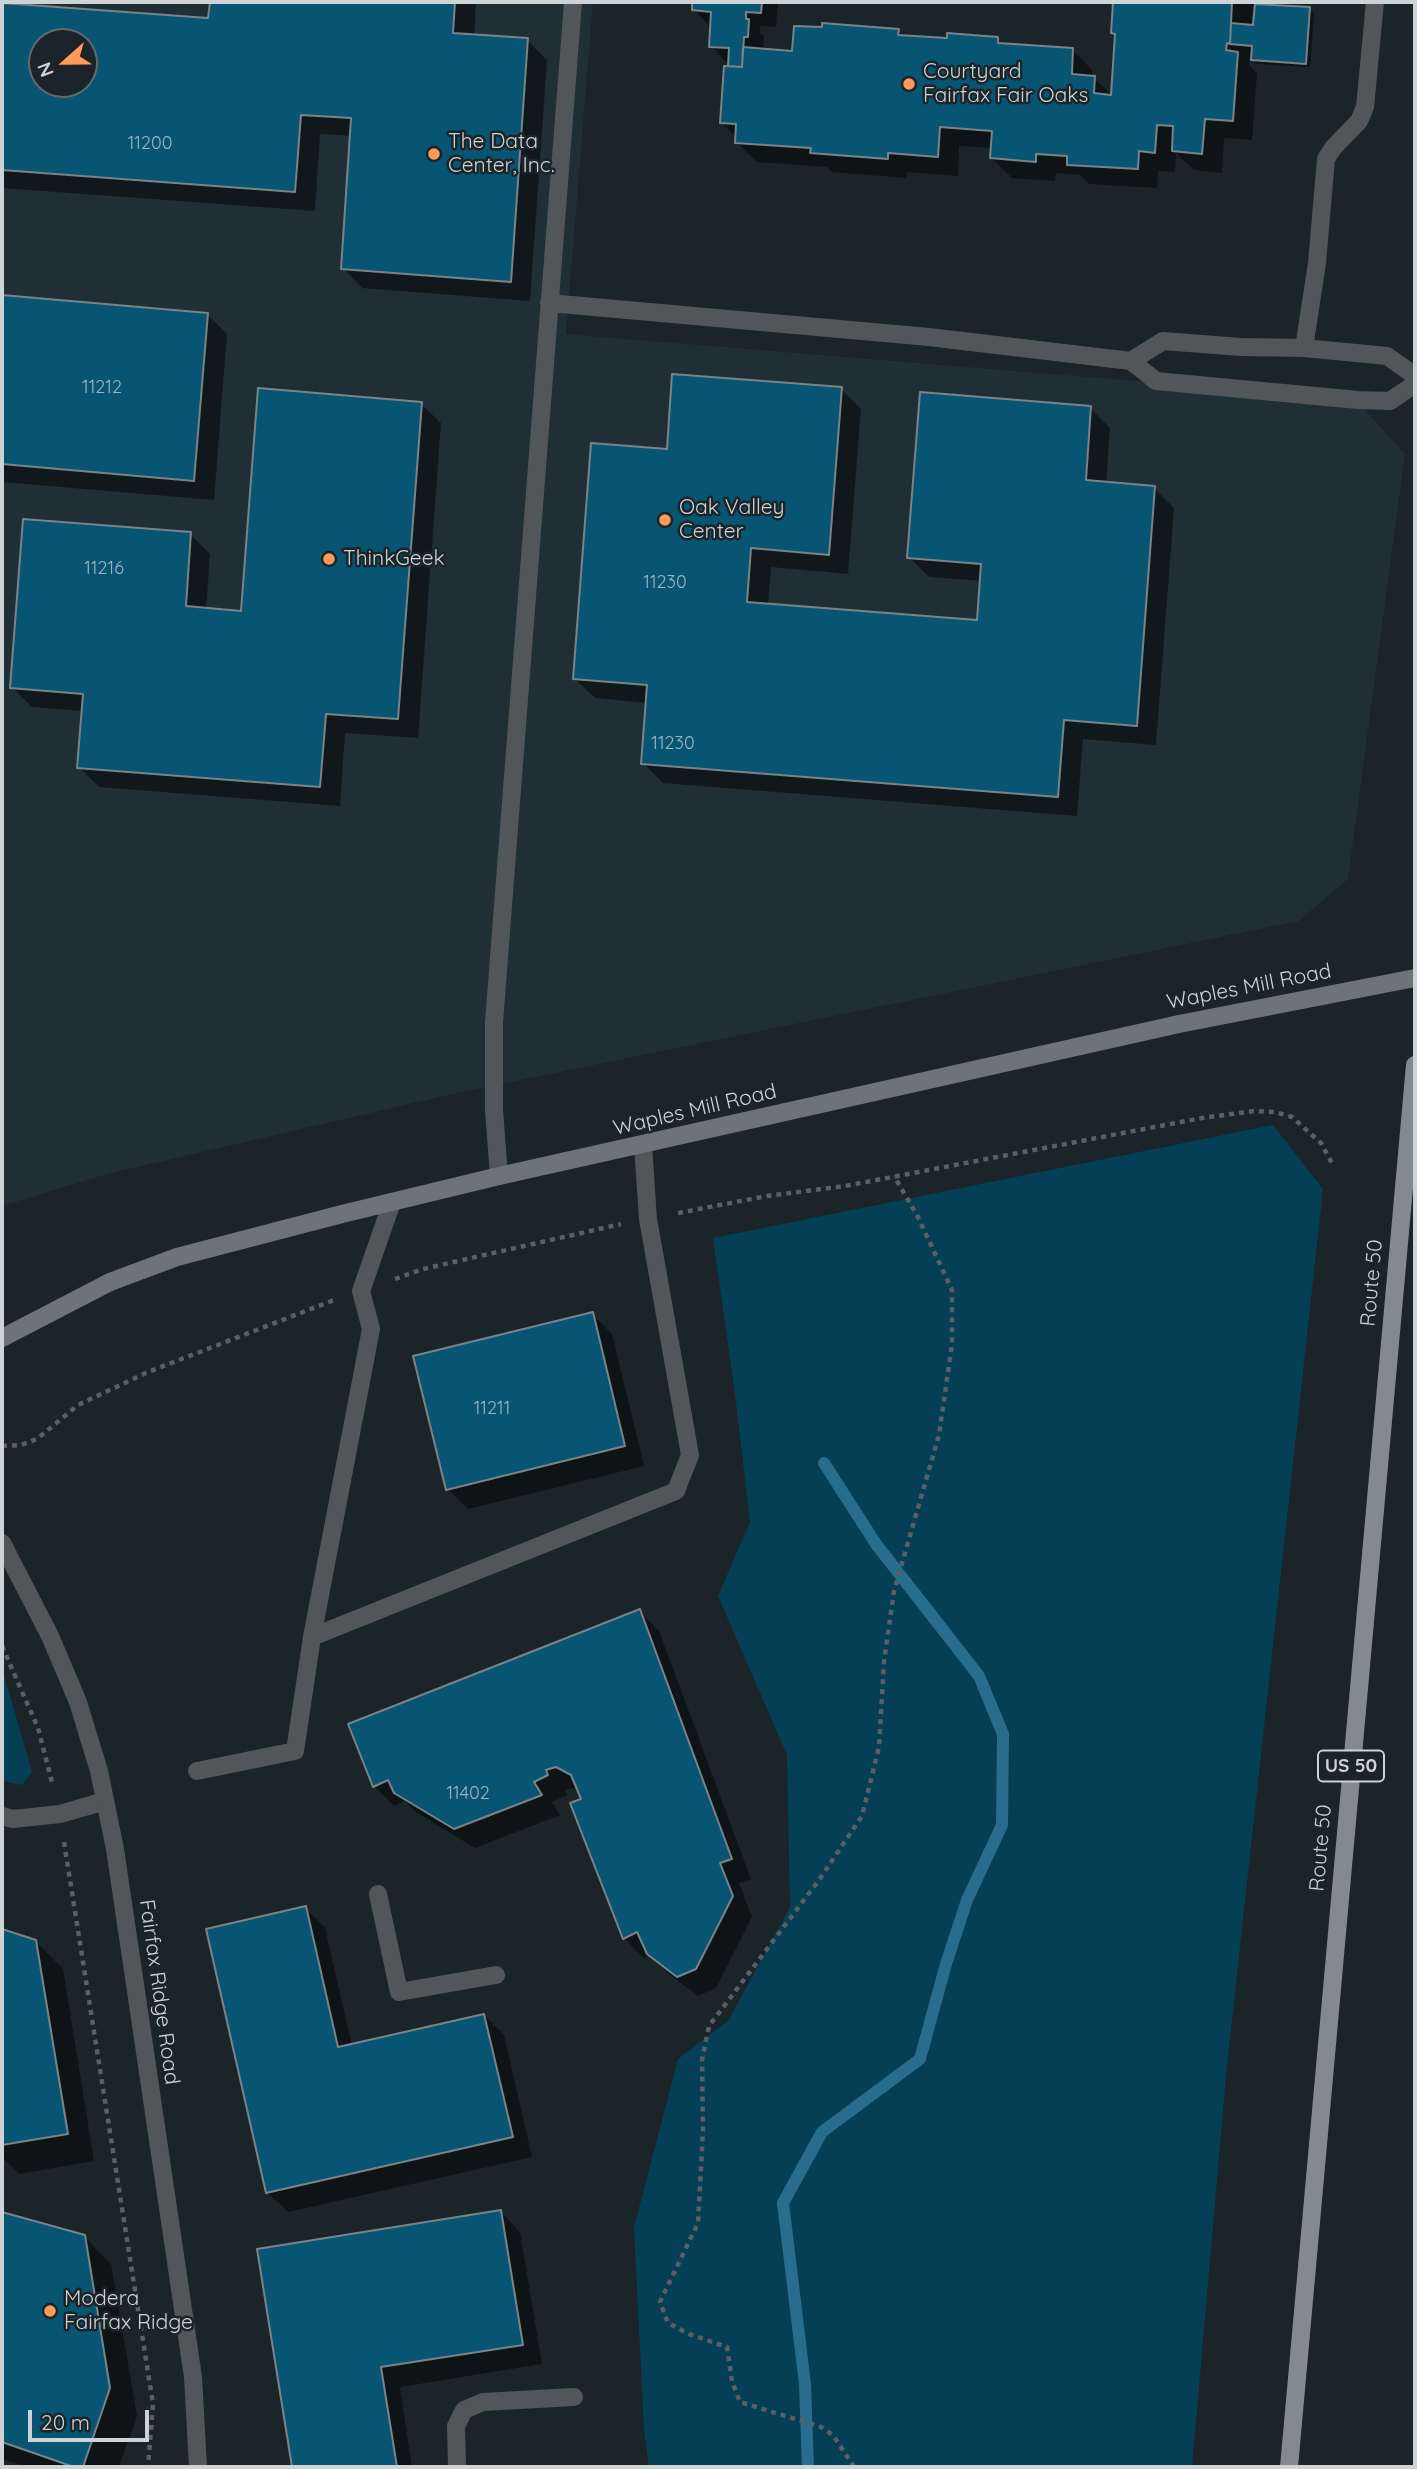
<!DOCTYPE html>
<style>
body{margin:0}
#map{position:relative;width:1417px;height:2469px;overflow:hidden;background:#1b2428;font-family:Quicksand,sans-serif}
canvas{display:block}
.frame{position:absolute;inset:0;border:4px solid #ced3d6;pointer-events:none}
.north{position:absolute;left:28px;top:28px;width:70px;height:70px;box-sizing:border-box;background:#1b2428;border:2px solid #636a6e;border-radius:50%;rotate:249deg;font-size:19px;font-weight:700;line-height:28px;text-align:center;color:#ced3d6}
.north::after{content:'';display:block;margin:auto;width:24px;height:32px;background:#ff9a5b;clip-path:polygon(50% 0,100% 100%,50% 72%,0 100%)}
.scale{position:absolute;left:28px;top:2410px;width:121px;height:32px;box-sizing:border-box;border:4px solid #ced3d6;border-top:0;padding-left:9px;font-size:21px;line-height:24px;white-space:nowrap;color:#ced3d6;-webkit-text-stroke:5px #1b2428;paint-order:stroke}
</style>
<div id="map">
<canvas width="1417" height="2469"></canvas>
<div class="frame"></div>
<div class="north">N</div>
<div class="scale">20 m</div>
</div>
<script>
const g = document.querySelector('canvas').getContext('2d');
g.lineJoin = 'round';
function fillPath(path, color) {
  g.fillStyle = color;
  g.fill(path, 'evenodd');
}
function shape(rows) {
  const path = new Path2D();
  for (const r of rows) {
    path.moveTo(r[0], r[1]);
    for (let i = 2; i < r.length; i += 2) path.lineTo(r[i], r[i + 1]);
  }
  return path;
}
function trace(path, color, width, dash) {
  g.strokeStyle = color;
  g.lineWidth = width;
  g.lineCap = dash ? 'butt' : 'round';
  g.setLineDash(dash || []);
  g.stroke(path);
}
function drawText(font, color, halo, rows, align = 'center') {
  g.font = font + ' Quicksand,sans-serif';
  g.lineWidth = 5;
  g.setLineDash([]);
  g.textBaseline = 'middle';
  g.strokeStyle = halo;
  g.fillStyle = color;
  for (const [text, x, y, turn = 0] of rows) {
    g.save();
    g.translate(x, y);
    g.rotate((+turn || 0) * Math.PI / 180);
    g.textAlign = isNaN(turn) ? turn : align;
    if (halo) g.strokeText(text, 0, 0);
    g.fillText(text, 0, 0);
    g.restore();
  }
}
fillPath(shape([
 [2,2,593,2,566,334,1185,385,1362,407,1405,454,1348,879,1299,921,457,1093,107,1174,2,1206],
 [42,42,84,42,84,84,42,84]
]), '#202e36');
fillPath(shape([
 [1273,1125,1323,1189,1227,2065,1192,2467,649,2467,644,2430,634,2227,678,2059,728,2021,790,1907,787,1755,718,1596,750,1522,735,1394,713,1238],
 [2,1668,32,1772,22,1785,2,1781]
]), '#053f55');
fillPath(shape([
 [211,2,476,2,474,36,527,40,547,60,530,301,362,288,343,268,352,136,320,134,315,211,2,188,2,5,210,20],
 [42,42,84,42,84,84,42,84],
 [694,2,804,2,804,4,778,2,776,27,760,26,760,33,764,36,763,50,794,52,898,31,904,37,949,40,997,39,1003,45,1073,50,1092,70,1092,77,1112,95,1116,36,1113,33,1115,2,1253,2,1251,26,1309,9,1314,14,1310,67,1257,64,1249,56,1249,65,1257,73,1252,140,1224,138,1222,173,1194,170,1176,153,1175,172,1158,171,1157,188,1089,184,1080,175,1056,173,1055,181,1012,178,992,158,993,148,959,146,958,176,907,172,907,178,832,172,827,167,757,162,737,142,737,138,722,123,730,62,726,62,711,46,712,25,709,25,694,10],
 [2,297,207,314,227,334,214,500,2,482],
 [841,389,861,409,848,574,771,567,768,606,979,622,982,581,929,577,909,557,1090,408,1110,428,1106,484,1154,488,1174,508,1156,745,1083,739,1077,816,663,783,643,763,647,703,595,698,575,679,668,451],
 [421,404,441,423,418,738,345,733,340,806,99,787,79,767,83,711,32,707,12,687,190,534,210,554,206,610,242,613],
 [592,1314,612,1334,644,1466,468,1509,448,1489],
 [639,1611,659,1631,751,1879,739,1883,752,1917,716,1988,698,1996,669,1974,650,1955,644,1958,624,1938,584,1800,577,1787,565,1790,567,1795,552,1802,560,1815,475,1848,416,1812,405,1801,394,1806,374,1786],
 [305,1908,325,1928,352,2046,484,2015,504,2035,532,2157,288,2212,268,2193,208,1931],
 [2,1930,35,1941,63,1969,94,2161,19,2174,2,2157],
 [501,2212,520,2232,542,2364,400,2387,412,2467,294,2467,259,2250],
 [4,2214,84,2236,111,2264,137,2416,119,2467,26,2467,2,2459,2,2221]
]), '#0007');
trace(shape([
 [808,2467,805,2384,783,2203,822,2132,920,2059,946,1964,967,1900,1002,1825,1003,1734,979,1676,876,1544,824,1463]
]), '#296d8c', 12);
const building = shape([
 [210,2,455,2,453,33,528,38,511,282,341,269,351,118,301,115,295,192,2,170,2,3,208,18,210,2],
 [42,42,84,42,84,84,42,84,42,42],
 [692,2,762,2,761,13,746,12,746,19,749,19,748,37,744,37,742,67,728,66,729,48,709,47,711,12,692,10,692,2],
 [1113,2,1232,2,1230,44,1227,43,1226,50,1238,52,1233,121,1205,119,1202,154,1172,151,1173,126,1157,125,1155,153,1139,151,1138,169,1067,165,1067,156,1036,154,1036,162,990,158,992,131,940,127,938,157,888,153,888,159,810,153,811,148,735,143,736,124,720,123,724,66,742,67,743,47,792,51,794,26,822,27,822,23,899,29,898,35,947,38,947,33,998,37,998,43,1073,48,1072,74,1095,76,1094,93,1111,95,1115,34,1111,33,1113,2],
 [1255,4,1310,7,1306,64,1251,60,1252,46,1230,44,1231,23,1253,25,1255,4],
 [2,295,208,313,194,481,2,464,2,295],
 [672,374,842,387,829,555,751,548,747,602,977,620,981,564,907,558,920,392,1091,406,1086,480,1155,486,1137,726,1064,720,1058,797,641,764,647,685,573,679,591,443,667,449,672,374],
 [258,388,422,402,398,719,326,714,320,787,77,768,83,694,10,688,23,519,191,532,186,606,241,611,258,388],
 [593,1312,625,1446,446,1490,413,1356,593,1312],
 [640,1609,732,1859,720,1863,733,1896,696,1969,677,1977,647,1954,637,1932,623,1939,570,1803,581,1799,571,1775,556,1767,546,1770,548,1775,534,1782,542,1795,454,1829,394,1793,388,1780,373,1787,348,1724,640,1609],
 [306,1906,338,2047,484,2014,513,2137,266,2193,206,1929,306,1906],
 [2,1929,36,1940,68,2134,2,2145,2,1929],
 [501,2210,523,2345,381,2367,397,2467,292,2467,257,2249,501,2210],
 [2,2212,85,2235,110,2388,83,2467,74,2467,2,2442,2,2212]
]);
fillPath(building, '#075573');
trace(building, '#798388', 2);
trace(shape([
 [678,1213,767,1196,845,1186,1202,1118,1254,1111,1275,1112,1292,1117,1321,1143,1333,1165],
 [395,1279,423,1269,621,1224],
 [2,1446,21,1445,37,1439,78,1405,148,1372,334,1300],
 [2,1646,38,1728,53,1786],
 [64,1842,153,2404,148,2467],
 [854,2467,833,2435,821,2427,740,2402,732,2381,727,2347,689,2334,668,2323,660,2302,698,2223,703,2130,702,2060,709,2026,819,1880,862,1816,879,1747,884,1662,894,1591,939,1435,952,1344,952,1290,917,1215,894,1176]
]), '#596064', 4.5, [5, 5]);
trace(shape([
 [549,303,929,337,1131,361,1156,381,1358,400,1390,401,1415,384],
 [1304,348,1317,263,1326,159,1333,148,1359,121,1365,107,1375,2],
 [1131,361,1163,341,1241,347,1304,348,1387,356,1415,376],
 [499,1176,494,1110,494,1022,573,2],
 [392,1202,361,1291,371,1329,312,1637,676,1491,690,1455,648,1219,643,1145],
 [197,1771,295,1751,312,1637],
 [2,1816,13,1819,60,1814,105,1801],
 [378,1894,399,1992,496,1975],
 [457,2467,456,2426,464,2410,483,2402,574,2397]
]), '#525659', 18);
trace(shape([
 [2,1543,50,1636,78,1702,99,1771,115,1849,193,2377,198,2467]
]), '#525659', 18);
trace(shape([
 [2,1338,110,1282,177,1257,342,1214,499,1176,1179,1024,1415,978]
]), '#6d7477', 18);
trace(shape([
 [1289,2467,1415,1065]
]), '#828a8f', 18);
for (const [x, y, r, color] of [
 [909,84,7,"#ff9a5b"],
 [434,154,7,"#ff9a5b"],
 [665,520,7,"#ff9a5b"],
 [329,559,7,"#ff9a5b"],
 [50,2311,7,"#ff9a5b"]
]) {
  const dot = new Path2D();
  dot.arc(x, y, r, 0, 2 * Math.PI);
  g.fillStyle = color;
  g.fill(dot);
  trace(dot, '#1b2428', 2.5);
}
drawText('18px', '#9cb4bd', null, [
 ["11200",150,144],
 ["11212",102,388],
 ["11216",104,569],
 ["11230",665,583],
 ["11230",673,744],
 ["11211",492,1409],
 ["11402",468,1794]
]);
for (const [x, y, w] of [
 [1351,1766,66]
]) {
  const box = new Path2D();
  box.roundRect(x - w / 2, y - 15.5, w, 31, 5);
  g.fillStyle = '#1b2428';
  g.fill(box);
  trace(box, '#ced3d6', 2);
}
drawText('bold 19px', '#ced3d6', null, [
 ["US 50",1351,1766]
]);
drawText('21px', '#ced3d6', '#1b2428', [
 ["Courtyard",923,72],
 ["Fairfax Fair Oaks",923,96],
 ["The Data",448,142],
 ["Center, Inc.",448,166],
 ["Oak Valley",679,508],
 ["Center",679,532],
 ["ThinkGeek",343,559],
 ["Modera",64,2299],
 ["Fairfax Ridge",64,2323]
], 'left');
drawText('21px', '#ced3d6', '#1b2428', [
 ["Waples Mill Road",1249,987,-11],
 ["Waples Mill Road",695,1110,-13],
 ["Route 50",1372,1283,-85],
 ["Route 50",1321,1848,-85],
 ["Fairfax Ridge Road",159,1992,82]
]);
</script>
